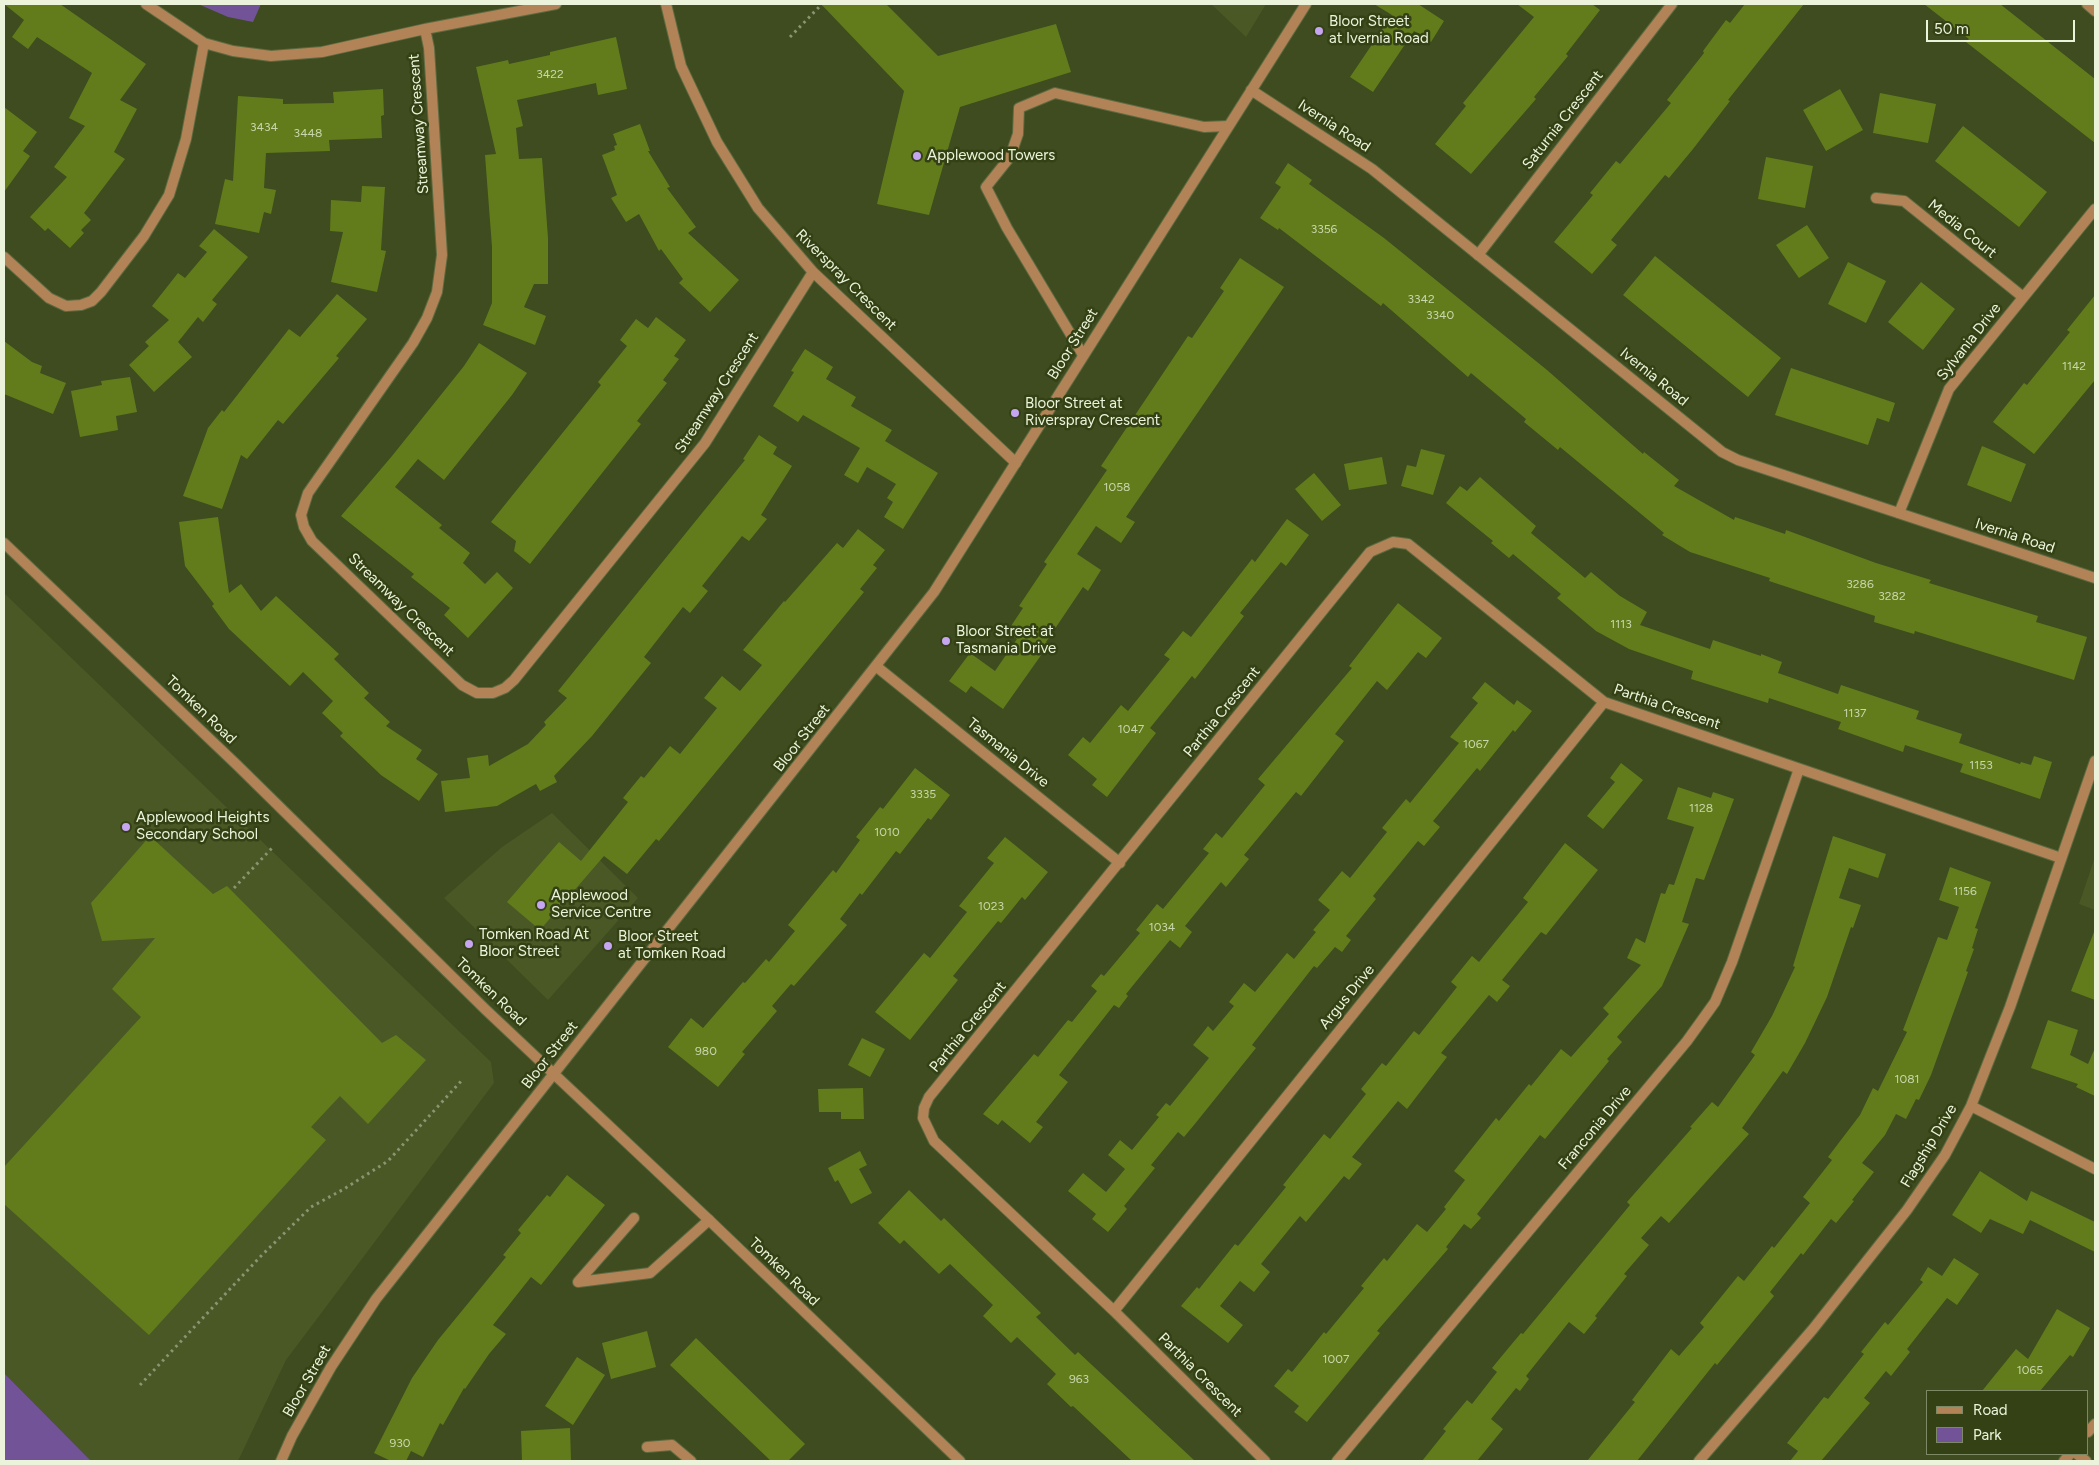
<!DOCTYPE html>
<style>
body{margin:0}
#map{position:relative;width:2099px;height:1465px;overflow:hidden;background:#3e4c1f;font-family:Figtree,sans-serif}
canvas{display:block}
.frame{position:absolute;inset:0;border:5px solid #ebf4db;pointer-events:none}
.legend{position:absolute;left:1926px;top:1390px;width:162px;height:65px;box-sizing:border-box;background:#344114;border:1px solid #7d8964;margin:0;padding:6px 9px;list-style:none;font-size:15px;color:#ebf4db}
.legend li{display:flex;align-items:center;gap:10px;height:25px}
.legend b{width:25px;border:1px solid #7d8964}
.scale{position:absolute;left:1926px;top:20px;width:149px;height:22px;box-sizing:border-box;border:2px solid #ebf4db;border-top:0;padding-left:6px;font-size:15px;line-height:18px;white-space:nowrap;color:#ebf4db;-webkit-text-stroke:4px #344114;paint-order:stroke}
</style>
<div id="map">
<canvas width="2099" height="1465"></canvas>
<div class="frame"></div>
<ul class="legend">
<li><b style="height:6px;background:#b18357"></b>Road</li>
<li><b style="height:14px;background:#725398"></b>Park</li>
</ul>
<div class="scale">50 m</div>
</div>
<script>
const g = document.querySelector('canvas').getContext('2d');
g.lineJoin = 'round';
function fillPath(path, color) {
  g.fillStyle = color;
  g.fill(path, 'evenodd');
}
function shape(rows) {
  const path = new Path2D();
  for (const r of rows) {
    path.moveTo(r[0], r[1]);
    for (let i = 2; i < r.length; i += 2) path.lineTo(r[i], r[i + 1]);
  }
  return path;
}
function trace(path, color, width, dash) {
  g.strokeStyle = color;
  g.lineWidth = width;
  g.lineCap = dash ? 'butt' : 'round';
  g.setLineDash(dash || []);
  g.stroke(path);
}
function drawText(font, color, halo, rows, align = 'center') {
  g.font = font + ' Figtree,sans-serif';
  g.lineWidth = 5;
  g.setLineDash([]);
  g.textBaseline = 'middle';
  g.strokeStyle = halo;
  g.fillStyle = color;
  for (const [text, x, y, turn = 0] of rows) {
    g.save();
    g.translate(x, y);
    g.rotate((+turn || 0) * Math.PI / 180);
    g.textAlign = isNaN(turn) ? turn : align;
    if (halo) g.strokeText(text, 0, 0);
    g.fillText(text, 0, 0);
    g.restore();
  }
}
fillPath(shape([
 [1211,4,1266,4,1246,37],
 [4,593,491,1062,494,1083,286,1360,238,1461,91,1461,4,1373],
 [552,813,638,898,548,1000,444,898,502,847],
 [2095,857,2095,910,2079,904]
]), '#4a5826');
fillPath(shape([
 [198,4,261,4,253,22,228,17],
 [4,1373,91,1461,4,1461]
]), '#725398');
fillPath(shape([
 [4,4,60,4,146,64,120,100,137,109,114,152,125,159,84,213,91,220,81,230,84,233,70,248,48,228,45,231,30,217,67,177,54,167,85,126,69,118,92,73,37,37,28,49,12,37,24,20],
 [821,4,886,4,938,56,1056,24,1071,72,960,107,929,215,877,204,904,91],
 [1374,4,1418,4,1444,21,1431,42,1414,31,1373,92,1350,77,1392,15],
 [1517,4,1592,4,1600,10,1566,54,1568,56,1534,97,1536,99,1471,174,1435,144,1466,106,1463,103,1534,17],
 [1745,4,1804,4,1728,100,1730,101,1693,149,1669,178,1665,175,1611,240,1617,245,1592,274,1554,242,1593,195,1590,193,1616,161,1620,164,1671,103,1667,100,1704,53,1703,51,1726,20,1730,23],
 [1924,4,2000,4,2095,79,2095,143,1966,42,1969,39],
 [616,37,627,89,598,95,596,83,517,100,523,126,516,128,519,159,542,158,548,238,548,284,534,284,524,307,546,316,535,345,483,325,492,303,492,247,485,155,496,154,476,67,508,60,509,64,550,55,550,52],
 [383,89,384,115,381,116,382,138,329,140,330,151,266,153,264,188,276,190,271,214,264,212,259,233,215,224,225,179,233,181,238,96,283,99,283,104,334,103,333,92],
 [1840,89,1863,130,1826,151,1803,110],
 [1880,93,1936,104,1928,143,1873,133],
 [4,107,37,132,23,151,30,156,4,192],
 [640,124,650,151,648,151,670,187,667,188,696,227,688,233,739,280,710,312,679,283,683,279,661,249,659,251,639,214,626,222,611,198,617,195,602,155,615,150,614,146,617,145,613,134],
 [1963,126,2047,192,2019,227,1935,161],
 [1766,157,1813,166,1805,208,1758,199],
 [1288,163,1312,180,1309,184,1384,238,1547,370,1643,454,1644,452,1679,480,1674,486,1734,520,1735,517,1785,534,1786,530,1876,563,1931,580,1929,583,2038,616,2036,622,2087,637,2074,680,1915,631,1914,634,1874,622,1875,616,1769,581,1770,578,1690,552,1662,535,1664,533,1600,480,1560,447,1558,450,1524,422,1526,419,1471,373,1468,377,1383,303,1381,306,1279,228,1278,230,1260,218,1281,187,1275,183],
 [362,186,385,187,381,250,386,251,377,292,331,282,343,232,330,231,331,200,361,202],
 [1807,225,1829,258,1799,278,1776,245],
 [214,229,248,257,212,300,217,304,203,322,198,317,178,342,192,357,154,392,129,365,149,346,145,342,169,320,152,306,178,273,185,278,207,252,199,246],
 [1655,256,1781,358,1748,397,1623,295],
 [1240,258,1284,287,1126,517,1135,522,1121,543,1096,526,1077,554,1101,570,1088,591,1083,587,1046,642,1049,644,1003,709,971,686,966,693,949,681,970,653,995,671,1017,639,1007,632,1023,608,1019,606,1047,564,1044,562,1107,470,1101,466,1188,336,1192,338,1224,291,1220,288],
 [1848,262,1886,281,1866,323,1828,304],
 [1921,282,1955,309,1923,350,1888,322],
 [337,294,367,319,336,356,339,358,283,424,278,420,247,459,241,455,222,509,183,496,208,428,222,410,224,412,289,329,300,337],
 [2095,295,2095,380,2034,454,1993,422,2024,383,2027,385,2070,332,2067,330],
 [656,317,686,340,674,356,679,359,663,380,667,383,637,421,641,424,530,564,514,551,516,541,491,522,601,385,598,382,627,346,620,340,636,319,648,328],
 [4,341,32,362,42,366,40,373,66,383,53,414,4,394],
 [479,343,527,373,512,395,444,480,418,459,395,487,442,525,439,528,470,553,463,563,485,584,497,572,513,588,468,638,444,615,450,608,411,577,414,574,341,516,392,456,464,366],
 [805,349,833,367,826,379,856,397,851,406,892,430,885,441,938,473,903,529,884,517,893,502,887,498,896,484,867,467,858,483,844,475,860,448,803,415,798,422,773,406,794,372,791,371],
 [1791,368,1895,403,1889,422,1877,418,1868,445,1775,415],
 [130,377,137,412,116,416,118,430,80,437,71,391,102,385,101,381],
 [759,435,777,447,773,454,792,466,761,515,767,519,749,541,742,536,702,586,708,591,690,613,683,607,644,657,651,663,592,736,554,776,557,782,540,791,536,784,497,806,445,812,441,781,470,778,467,758,488,755,489,766,528,744,546,725,544,722,567,698,558,691,745,460,743,459],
 [1982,446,2026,464,2011,502,1967,485],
 [1421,449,1445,455,1433,495,1401,486,1407,465,1416,467],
 [1382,457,1387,484,1349,490,1344,464],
 [1314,473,1341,505,1322,521,1295,489],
 [1480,477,1536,526,1531,533,1585,578,1591,572,1620,596,1647,612,1640,625,1710,649,1713,640,1761,656,1761,654,1782,662,1778,673,1838,694,1841,685,1919,711,1916,719,1962,734,1959,743,2020,764,2021,762,2031,765,2034,756,2052,762,2040,799,1960,772,1963,764,1905,745,1903,752,1838,729,1841,722,1769,698,1768,703,1691,679,1693,671,1629,649,1596,631,1557,598,1561,594,1513,554,1509,558,1491,543,1493,541,1446,503,1460,486,1467,491],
 [218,517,229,593,241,584,261,611,276,596,339,654,334,659,369,693,364,698,390,722,386,726,422,750,416,759,438,774,419,801,381,775,340,736,343,733,322,713,333,701,303,672,290,686,229,629,212,606,214,604,185,566,179,522],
 [1287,519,1309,535,1286,566,1281,562,1240,613,1244,616,1195,679,1192,676,1150,728,1156,733,1107,797,1092,785,1097,779,1068,755,1083,737,1090,743,1121,705,1128,711,1170,659,1164,655,1183,631,1191,637,1252,559,1255,562],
 [858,529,885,550,873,565,877,568,860,589,864,592,659,841,656,839,627,874,604,856,540,930,507,902,559,842,581,861,628,802,623,798,641,776,644,778,670,746,680,754,717,708,704,698,722,676,740,691,762,665,743,650,784,601,785,602,837,543,843,548],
 [1398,603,1442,638,1426,658,1418,652,1387,690,1377,681,1335,734,1344,741,1301,796,1296,792,1244,855,1249,859,1226,887,1221,882,1185,926,1192,932,1180,948,1170,940,1126,994,1128,996,1119,1008,1114,1005,1059,1075,1068,1082,1036,1122,1043,1127,1030,1143,1002,1120,998,1125,983,1114,1034,1054,1038,1057,1068,1020,1072,1022,1097,991,1091,986,1101,974,1104,976,1140,933,1136,930,1157,904,1163,909,1209,853,1203,849,1216,833,1222,838,1265,785,1258,779,1352,668,1349,666],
 [1485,682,1514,705,1517,700,1532,711,1515,732,1513,730,1480,771,1477,768,1433,821,1440,827,1424,846,1418,841,1373,896,1376,899,1346,936,1351,940,1342,952,1335,947,1317,968,1314,966,1252,1045,1256,1048,1194,1125,1184,1137,1178,1132,1151,1165,1155,1168,1124,1206,1127,1209,1108,1232,1092,1219,1096,1214,1068,1191,1083,1173,1106,1192,1125,1169,1108,1155,1120,1140,1132,1150,1159,1117,1156,1115,1166,1103,1170,1106,1209,1058,1193,1045,1208,1026,1213,1031,1234,1006,1229,1002,1244,983,1255,992,1287,953,1294,959,1316,932,1313,930,1330,910,1318,900,1342,871,1350,878,1387,832,1382,828,1406,799,1410,803,1459,743,1450,737,1478,703,1472,698],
 [1621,763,1643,780,1603,829,1587,816,1615,782,1610,778],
 [915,768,950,795,931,820,928,818,900,854,896,851,862,895,860,893,840,919,847,925,794,986,791,984,772,1006,777,1011,742,1052,745,1054,718,1087,668,1047,691,1018,703,1028,743,982,745,983,766,959,769,962,795,931,788,925,833,870,836,873,860,840,856,837,880,807,883,809],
 [1678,787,1711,798,1713,792,1734,799,1704,880,1696,878,1682,922,1689,924,1662,986,1617,1037,1622,1042,1607,1059,1609,1061,1545,1139,1540,1135,1477,1214,1481,1218,1471,1229,1464,1224,1446,1247,1448,1249,1377,1331,1380,1333,1307,1422,1294,1412,1299,1406,1274,1386,1288,1369,1292,1372,1324,1332,1326,1334,1364,1288,1361,1286,1384,1258,1387,1261,1417,1224,1427,1232,1446,1209,1444,1207,1465,1180,1454,1171,1481,1137,1496,1118,1499,1121,1529,1084,1531,1086,1561,1049,1571,1057,1609,1014,1603,1008,1641,965,1627,958,1636,938,1645,943,1661,893,1665,894,1669,884,1674,885,1694,827,1667,819],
 [150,836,213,894,227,886,382,1043,396,1035,426,1060,368,1124,340,1096,311,1127,326,1140,149,1335,4,1204,4,1167,141,1017,112,989,155,938,102,941,91,903],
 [1833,836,1886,854,1878,878,1849,868,1839,898,1861,905,1853,928,1851,927,1827,997,1805,1043,1787,1074,1783,1071,1742,1128,1749,1134,1669,1223,1661,1216,1641,1238,1649,1245,1624,1274,1627,1276,1595,1316,1597,1318,1584,1334,1569,1322,1526,1376,1529,1379,1520,1391,1516,1388,1491,1419,1503,1429,1477,1461,1422,1461,1446,1431,1443,1429,1467,1400,1472,1404,1497,1372,1492,1368,1501,1357,1521,1333,1523,1334,1630,1205,1627,1202,1692,1128,1690,1127,1712,1102,1718,1107,1755,1055,1751,1052,1772,1016,1795,967,1793,966],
 [1005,837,1048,872,1025,900,1022,897,1001,923,998,921,953,976,958,980,910,1040,875,1012,924,953,930,958,967,912,959,906,994,863,987,858],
 [1565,843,1598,870,1546,935,1541,932,1502,980,1510,986,1497,1002,1489,995,1441,1053,1447,1057,1407,1109,1398,1101,1352,1157,1362,1164,1349,1180,1344,1176,1306,1222,1300,1216,1261,1264,1270,1272,1254,1292,1240,1281,1220,1306,1243,1325,1228,1343,1181,1306,1197,1287,1199,1289,1235,1244,1238,1246,1286,1187,1283,1185,1324,1134,1330,1139,1366,1094,1361,1089,1382,1063,1386,1066,1414,1031,1419,1035,1457,987,1451,982,1472,956,1479,962,1528,902,1523,898],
 [1950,867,1991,882,1975,928,1978,929,1972,948,1974,949,1966,971,1968,972,1931,1075,1919,1100,1916,1099,1906,1119,1896,1114,1885,1135,1862,1163,1874,1172,1852,1200,1854,1201,1836,1223,1831,1219,1803,1255,1801,1253,1770,1292,1774,1296,1717,1365,1715,1363,1637,1461,1587,1461,1635,1402,1632,1400,1671,1349,1679,1356,1704,1327,1700,1323,1738,1276,1744,1281,1772,1246,1774,1248,1810,1203,1803,1197,1832,1160,1828,1157,1860,1115,1873,1088,1878,1091,1907,1032,1903,1030,1938,937,1947,940,1959,907,1939,900],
 [2094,932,2095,932,2095,1000,2071,991],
 [2048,1020,2078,1030,2070,1055,2088,1064,2095,1048,2095,1096,2076,1087,2078,1084,2031,1068],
 [862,1038,885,1049,870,1077,848,1065],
 [863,1088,864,1119,841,1119,841,1112,819,1112,818,1089],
 [860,1151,867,1165,859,1169,872,1193,851,1204,838,1180,835,1182,828,1168],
 [1980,1171,2027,1201,2031,1191,2095,1222,2095,1252,2030,1220,2023,1234,1990,1219,1981,1233,1952,1215],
 [567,1175,605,1205,541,1285,531,1277,493,1325,506,1334,489,1354,465,1389,464,1388,443,1425,440,1423,423,1457,411,1451,406,1461,391,1461,374,1453,412,1378,438,1340,506,1257,503,1255,521,1233,518,1230,547,1195,550,1197],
 [909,1190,941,1221,944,1218,1041,1313,1036,1317,1075,1355,1078,1352,1195,1461,1132,1461,1073,1406,1071,1407,1047,1384,1056,1374,1017,1337,1011,1343,983,1316,993,1305,950,1264,939,1274,904,1240,900,1244,878,1223],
 [1954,1258,1979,1274,1957,1305,1947,1298,1907,1349,1910,1352,1891,1376,1886,1371,1864,1398,1870,1403,1821,1461,1790,1461,1798,1451,1787,1443,1824,1397,1828,1399,1864,1354,1861,1352,1885,1322,1888,1325,1923,1282,1920,1280,1928,1267,1942,1276],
 [2057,1309,2090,1328,2073,1357,2070,1355,2040,1391,1982,1391,2016,1349,2028,1359],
 [647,1331,656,1367,611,1379,602,1343],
 [696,1338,805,1444,788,1461,771,1461,670,1365],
 [577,1357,605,1375,573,1425,545,1406],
 [570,1428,571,1461,522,1461,521,1431]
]), '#627c1c');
const service = shape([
 [1083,355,1007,228,986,187,1010,157,1018,134,1019,108,1055,93,1204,127,1228,126],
 [634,1218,578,1282,650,1273,709,1220]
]);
const minor = shape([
 [146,4,204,43,233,51,271,56,322,52,425,29,556,4],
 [666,4,681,66,717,142,758,208,813,272,1016,463],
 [2087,4,2095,11],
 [425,29,429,48,442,255,437,292,427,318,413,343,308,493,301,515,304,527,312,541,462,685,477,693,493,693,505,688,514,680,705,443,813,272],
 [1876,198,1904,201,2023,297],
 [1478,255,1672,4],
 [4,257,49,298,66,306,81,305,92,301,101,292,144,236,169,195,186,139,204,43],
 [1899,513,1949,389,2095,209],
 [877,667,1120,863],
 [1114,1311,1604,702],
 [2088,1432,2095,1424],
 [647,1447,672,1445,691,1461],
 [2077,1454,2086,1461],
 [1265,1461,1114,1311,934,1141,923,1118,924,1108,929,1097,1370,552,1393,542,1408,544,1604,702,2061,858],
 [1337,1461,1687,1041,1715,1002,1732,962,1799,769],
 [2064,1461,2070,1454]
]);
const tertiary = shape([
 [1251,90,1372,169,1722,452,1738,460,2095,578],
 [4,543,237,765,486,1010,709,1220,960,1461],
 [1971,1106,2095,1169],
 [281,1461,292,1436,331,1367,376,1299,934,592,1306,4],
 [1699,1461,1813,1329,1907,1210,1945,1155,1971,1106,2010,1007,2095,761]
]);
trace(service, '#5d6a41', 12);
trace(minor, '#5d6a41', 12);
trace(tertiary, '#5d6a41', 12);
trace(shape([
 [790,37,822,4],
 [234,888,273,847],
 [140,1385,260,1257,311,1207,344,1189,388,1161,463,1079]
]), '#8a9672', 3, [2.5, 4]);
trace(service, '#b18357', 10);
trace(minor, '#b18357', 10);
trace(tertiary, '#b18357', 10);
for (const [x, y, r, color] of [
 [1319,31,5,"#c6a6f0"],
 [917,156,5,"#c6a6f0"],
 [1015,413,5,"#c6a6f0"],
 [946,641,5,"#c6a6f0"],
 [126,827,5,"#c6a6f0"],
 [541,905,5,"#c6a6f0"],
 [469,944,5,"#c6a6f0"],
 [608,946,5,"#c6a6f0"]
]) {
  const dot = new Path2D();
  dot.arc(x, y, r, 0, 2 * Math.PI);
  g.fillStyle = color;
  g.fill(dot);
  trace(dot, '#344114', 2);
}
drawText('12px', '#c9d6ab', null, [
 ["3422",550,74],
 ["3434",264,127],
 ["3448",308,133],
 ["3356",1324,229],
 ["3342",1421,299],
 ["3340",1440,315],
 ["1142",2074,366],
 ["1058",1117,487],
 ["3286",1860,584],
 ["3282",1892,596],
 ["1113",1621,624],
 ["1137",1855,713],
 ["1047",1131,729],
 ["1067",1476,744],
 ["1153",1981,765],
 ["3335",923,794],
 ["1128",1701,808],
 ["1010",887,832],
 ["1156",1965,891],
 ["1023",991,906],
 ["1034",1162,927],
 ["980",706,1051],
 ["1081",1907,1079],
 ["1007",1336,1359],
 ["1065",2030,1370],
 ["963",1079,1379],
 ["930",400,1443]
]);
drawText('15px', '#ebf4db', '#344114', [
 ["Bloor Street",1329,22],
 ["at Ivernia Road",1329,39],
 ["Applewood Towers",927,156],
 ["Bloor Street at",1025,404],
 ["Riverspray Crescent",1025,421],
 ["Bloor Street at",956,632],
 ["Tasmania Drive",956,649],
 ["Applewood Heights",136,818],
 ["Secondary School",136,835],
 ["Applewood",551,896],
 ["Service Centre",551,913],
 ["Tomken Road At",479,935],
 ["Bloor Street",479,952],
 ["Bloor Street",618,937],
 ["at Tomken Road",618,954]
], 'left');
drawText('15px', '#ebf4db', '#344114', [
 ["Saturnia Crescent",1563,120,-52],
 ["Streamway Crescent",419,124,-94],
 ["Ivernia Road",1334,126,33],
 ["Media Court",1962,229,39],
 ["Riverspray Crescent",846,280,45],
 ["Sylvania Drive",1969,342,-52],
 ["Bloor Street",1073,344,-58],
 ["Ivernia Road",1654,377,39],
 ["Streamway Crescent",717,393,-57],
 ["Ivernia Road",2015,536,18],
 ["Streamway Crescent",401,605,44],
 ["Parthia Crescent",1667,707,19],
 ["Tomken Road",201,710,44],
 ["Parthia Crescent",1222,712,-51],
 ["Bloor Street",802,738,-52],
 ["Tasmania Drive",1008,753,39],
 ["Tomken Road",491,992,44],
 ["Argus Drive",1347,997,-51],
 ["Parthia Crescent",968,1027,-51],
 ["Bloor Street",550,1055,-52],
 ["Franconia Drive",1595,1128,-50],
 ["Flagship Drive",1929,1146,-59],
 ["Tomken Road",784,1272,44],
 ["Parthia Crescent",1200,1375,45],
 ["Bloor Street",307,1381,-60]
]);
</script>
